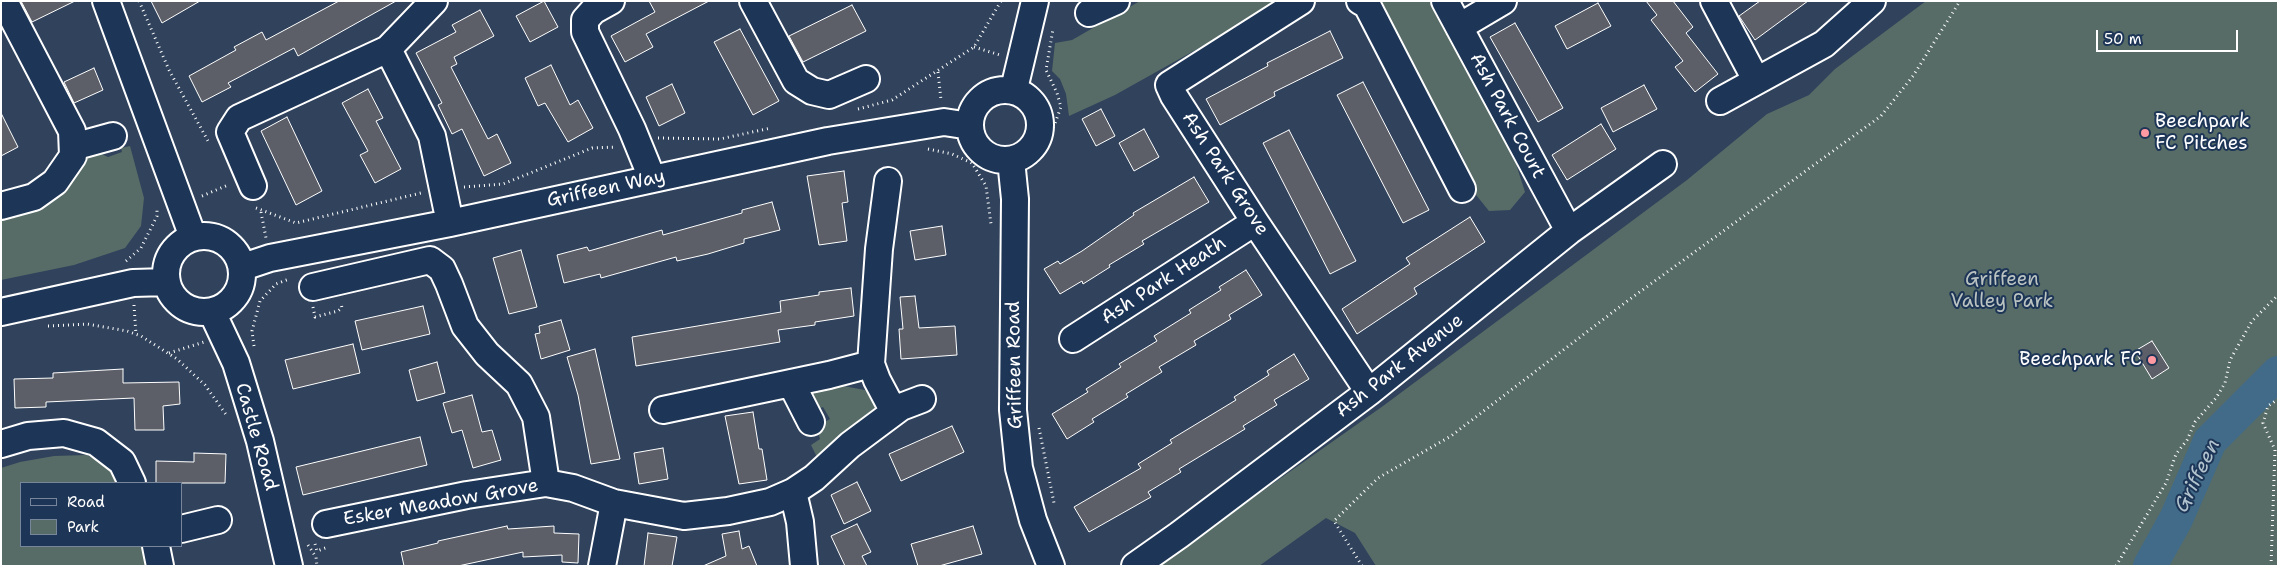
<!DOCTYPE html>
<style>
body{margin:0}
#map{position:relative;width:2279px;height:567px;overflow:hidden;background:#30425c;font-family:"Shantell Sans",sans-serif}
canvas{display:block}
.frame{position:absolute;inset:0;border:2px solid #fff;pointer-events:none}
.legend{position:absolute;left:20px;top:482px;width:162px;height:65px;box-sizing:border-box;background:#1d3557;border:1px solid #77869a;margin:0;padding:6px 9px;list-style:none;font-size:15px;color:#fff}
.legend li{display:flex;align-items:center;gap:10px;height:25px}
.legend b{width:25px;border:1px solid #77869a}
.scale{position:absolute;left:2096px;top:30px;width:142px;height:22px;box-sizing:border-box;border:2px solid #fff;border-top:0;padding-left:6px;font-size:15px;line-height:18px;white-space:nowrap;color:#fff;-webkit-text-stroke:4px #1d3557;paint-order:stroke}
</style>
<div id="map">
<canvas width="2279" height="567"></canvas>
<div class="frame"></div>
<ul class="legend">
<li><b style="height:6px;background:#1d3557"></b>Road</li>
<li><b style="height:14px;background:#576c67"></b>Park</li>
</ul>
<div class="scale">50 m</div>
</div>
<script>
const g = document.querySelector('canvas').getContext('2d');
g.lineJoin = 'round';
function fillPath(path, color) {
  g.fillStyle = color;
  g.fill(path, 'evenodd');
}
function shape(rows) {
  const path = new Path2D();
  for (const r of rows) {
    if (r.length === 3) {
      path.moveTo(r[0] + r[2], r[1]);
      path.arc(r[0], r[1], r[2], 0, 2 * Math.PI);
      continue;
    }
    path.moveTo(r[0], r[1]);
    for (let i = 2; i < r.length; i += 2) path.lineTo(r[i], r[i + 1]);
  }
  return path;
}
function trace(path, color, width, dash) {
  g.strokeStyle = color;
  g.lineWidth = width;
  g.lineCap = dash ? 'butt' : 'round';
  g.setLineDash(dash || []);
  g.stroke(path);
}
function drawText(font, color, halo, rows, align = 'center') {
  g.font = font + ' "Shantell Sans",sans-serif';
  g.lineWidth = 4;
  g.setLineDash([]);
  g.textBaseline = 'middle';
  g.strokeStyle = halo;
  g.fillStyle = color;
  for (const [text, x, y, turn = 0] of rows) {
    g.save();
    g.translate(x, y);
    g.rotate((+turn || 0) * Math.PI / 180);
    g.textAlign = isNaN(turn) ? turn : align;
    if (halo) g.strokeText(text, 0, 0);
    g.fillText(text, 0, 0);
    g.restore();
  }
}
fillPath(shape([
 [1140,1,1283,1,1115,95,1069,116,1066,94,1060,79,1052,71,1055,43,1072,40],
 [1374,1,1435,1,1506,133,1525,192,1510,210,1489,211,1468,185,1472,177,1460,151,1450,145],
 [1926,1,2278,1,2278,566,1376,566,1355,533,1326,518,1259,566,1156,566,1383,406,1687,180,1767,114,1809,95,1835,69],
 [130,146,144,198,141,226,125,248,74,265,1,280,1,219,43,208,91,149,108,157,122,152,121,148],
 [843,386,865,390,875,399,875,407,870,419,817,457,811,445,820,439,817,430,821,424,830,419,823,407,816,410,811,404,812,395,824,389],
 [87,455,108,467,119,483,21,483,21,546,146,546,150,566,1,566,1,468,20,462,54,456]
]), '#576c67');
trace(shape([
 [2150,566,2176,519,2210,441,2278,373]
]), '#416b88', 34);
const building = shape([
 [21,1,75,1,32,22,21,1],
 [151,1,200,1,162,23,151,1],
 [339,1,396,1,298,56,294,48,228,83,231,87,202,102,189,76,236,50,234,47,262,32,266,40,339,1],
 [544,1,558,27,530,42,516,16,544,1],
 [649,1,709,1,646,34,653,47,625,62,611,36,655,12,649,1],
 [1646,1,1673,1,1693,27,1686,33,1718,74,1695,92,1675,67,1683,61,1651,20,1657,15,1646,1],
 [1760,1,1808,1,1755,40,1739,16,1760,1],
 [1598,3,1611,26,1567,49,1555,26,1598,3],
 [852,5,866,31,803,62,789,36,852,5],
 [480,10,494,36,454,57,457,64,451,67,488,139,497,134,511,163,484,176,462,129,452,134,438,105,442,103,416,53,456,32,452,25,480,10],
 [1515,23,1563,108,1538,122,1490,37,1515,23],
 [740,29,779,101,753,115,714,42,740,29],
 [1330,31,1343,58,1274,92,1275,96,1220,125,1206,99,1268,66,1267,63,1330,31],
 [551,65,570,105,578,100,593,128,568,142,545,103,538,106,525,78,551,65],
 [94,68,103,90,74,103,64,82,94,68],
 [1363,82,1429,210,1403,223,1337,95,1363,82],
 [672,84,685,113,659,126,646,97,672,84],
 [1644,85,1657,109,1613,132,1601,108,1644,85],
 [368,89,383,118,376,121,401,169,375,183,360,155,368,151,342,103,368,89],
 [1101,109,1115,136,1096,146,1082,119,1101,109],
 [1,113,18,147,1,156,1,113],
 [287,117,322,191,296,205,261,131,287,117],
 [1601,124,1616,149,1567,180,1552,155,1601,124],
 [1144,129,1159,157,1134,171,1119,143,1144,129],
 [1289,130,1356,261,1330,274,1263,143,1289,130],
 [844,171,848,202,842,203,847,241,819,245,807,176,844,171],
 [1194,177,1209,202,1142,241,1144,244,1109,265,1110,267,1083,284,1082,281,1060,294,1044,269,1058,261,1060,264,1082,251,1134,215,1133,213,1194,177],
 [772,202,780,230,744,239,744,243,708,254,677,261,676,257,601,278,600,274,564,283,557,255,587,247,589,251,662,230,663,235,742,213,742,210,772,202],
 [1470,217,1485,242,1414,288,1417,294,1357,334,1342,309,1410,264,1406,258,1470,217],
 [942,226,946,255,915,260,910,231,942,226],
 [521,250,537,307,509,314,493,258,521,250],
 [1246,270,1262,295,1229,315,1231,319,1194,341,1196,345,1159,367,1162,372,1126,394,1128,397,1092,419,1094,422,1067,439,1052,414,1088,392,1086,389,1121,367,1119,364,1157,341,1154,336,1191,313,1189,310,1221,290,1219,287,1246,270],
 [851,288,854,316,815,322,815,325,778,330,780,342,636,366,632,337,781,312,780,301,819,295,819,292,851,288],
 [915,296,919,328,955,326,957,355,901,359,899,329,903,329,900,297,915,296],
 [423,306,430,334,362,350,355,321,423,306],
 [561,320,570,350,541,359,535,334,540,333,539,326,561,320],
 [2152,341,2169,368,2152,379,2135,351,2152,341],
 [353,344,360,373,293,389,285,360,353,344],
 [595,349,620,459,591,464,578,395,567,357,595,349],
 [1294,354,1309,379,1274,400,1277,405,1243,426,1245,429,1179,469,1181,472,1148,492,1151,497,1089,532,1074,507,1141,468,1138,464,1172,443,1170,440,1236,400,1234,397,1269,375,1267,371,1294,354],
 [437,362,445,393,417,401,409,370,437,362],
 [123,369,123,383,179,382,180,404,163,406,164,430,135,430,134,398,46,402,46,407,15,408,14,379,53,378,53,373,123,369],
 [472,395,482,432,492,430,501,460,473,468,462,430,452,433,443,403,472,395],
 [753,412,759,449,762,449,767,480,739,484,725,416,753,412],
 [952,426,964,452,901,481,889,454,952,426],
 [420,437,427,465,303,495,296,467,420,437],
 [663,448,668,479,639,484,634,453,663,448],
 [194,453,226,454,225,483,156,483,156,461,194,462,194,453],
 [857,482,871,511,844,524,831,495,857,482],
 [857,524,871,552,862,556,867,566,845,566,831,536,857,524],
 [507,526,508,529,554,526,554,533,579,534,578,563,562,562,562,555,523,557,523,552,458,566,404,566,401,552,438,543,438,541,507,526],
 [973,526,982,554,939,566,918,566,911,544,973,526],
 [739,531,742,549,749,546,757,566,703,566,726,556,722,534,739,531],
 [648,533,677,537,672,566,644,566,648,533]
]);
fillPath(building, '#5c5f67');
trace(building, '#fff', 1);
const minor = shape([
 [106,1,193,237],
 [434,1,388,49,432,136,450,223],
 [611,1,593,11,585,20,585,32,632,129,652,178],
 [753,1,796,81,812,91,829,95,866,79],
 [1301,1,1169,85,1174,96,1255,222,1369,392],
 [1360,1,1367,5,1462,189],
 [1445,1,1569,231],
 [1714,1,1756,80],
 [1089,13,1116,1],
 [1459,27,1503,1],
 [1014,89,1035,1],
 [1005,125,35],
 [1720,101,1824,44,1872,1],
 [73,147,113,136],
 [1011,160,1015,199,1013,410,1019,468,1033,520,1051,566],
 [888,181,879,249,871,364,877,380,894,412],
 [253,186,230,132,239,118,388,49],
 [1,206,34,197,55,182,73,156,72,131,4,1],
 [204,274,38],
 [243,267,270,258,450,223,828,141,944,122,970,126],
 [313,287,430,260,442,269,449,284,465,326,487,354,519,384,536,417,546,483],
 [1,312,133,283,167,282],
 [212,312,236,363,260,441,289,566],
 [1073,339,1255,222],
 [791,383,811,422],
 [663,410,829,375,871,364],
 [1,444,28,436,64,433,96,442,122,462,132,483],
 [793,492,800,522,804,566],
 [326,524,467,495,546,483,573,488,614,503],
 [181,529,218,520],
 [156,546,160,566],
 [602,566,614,503,684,516,728,511,770,502,793,492,814,478,850,445,901,407,922,399],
 [1135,566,1179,535,1369,392,1569,231,1663,164]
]);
trace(minor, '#fff', 30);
trace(shape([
 [139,1,169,70,208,141],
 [974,47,1000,55],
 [938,72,941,100],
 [858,109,892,100,974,47,1001,1],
 [658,138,720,139,771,128],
 [928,149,952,154,972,163,986,186,991,224],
 [1035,163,1051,134,1061,107,1057,93,1046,70,1053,29],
 [464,187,503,184,592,148,616,147],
 [202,196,228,185],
 [256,208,296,223,421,193],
 [261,212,266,238],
 [126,261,141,248,157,216,157,208],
 [134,305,136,335],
 [313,307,315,317,338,311,342,308,341,303],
 [48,326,87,324,127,331,141,336,177,359,205,385,227,416],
 [254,346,252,331,260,301,276,284,289,279],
 [169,353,204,342],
 [1039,428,1054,503],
 [315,544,317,551,328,547],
 [308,545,316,557,317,566],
 [1362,566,1334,521,1378,478,1451,436,1626,302,1881,116,1913,76,1960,1],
 [2116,566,2166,483,2176,454,2187,440,2195,422,2216,398,2225,383,2230,360,2252,321,2278,295],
 [2271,566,2275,450,2263,423,2268,406,2278,399]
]), '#fff', 3, [1, 4]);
trace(minor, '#1d3557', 26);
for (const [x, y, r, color] of [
 [2145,133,5,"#ff9aa2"],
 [2152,360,5,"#ff9aa2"]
]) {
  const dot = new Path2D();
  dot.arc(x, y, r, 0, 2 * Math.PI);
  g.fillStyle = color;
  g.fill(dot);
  trace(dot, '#1d3557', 2);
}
drawText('19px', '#fff', '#1d3557', [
 ["Ash Park Court",1507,116,62],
 ["Ash Park Grove",1225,174,57],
 ["Griffeen Way",606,189,-12],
 ["Ash Park Heath",1164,281,-33],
 ["Griffeen Road",1015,365,-91],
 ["Ash Park Avenue",1400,366,-38],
 ["Castle Road",256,437,74],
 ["Esker Meadow Grove",441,503,-10]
]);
drawText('19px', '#fff', '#1d3557', [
 ["Beechpark",2155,122],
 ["FC Pitches",2155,144],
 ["Beechpark FC",2142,360,"right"]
], 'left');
drawText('19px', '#bcc4c2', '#1d3557', [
 ["Griffeen",2002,280],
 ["Valley Park",2002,302]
]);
drawText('italic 20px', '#b3c4cf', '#1d3557', [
 ["Griffeen",2198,476,-64]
]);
</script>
